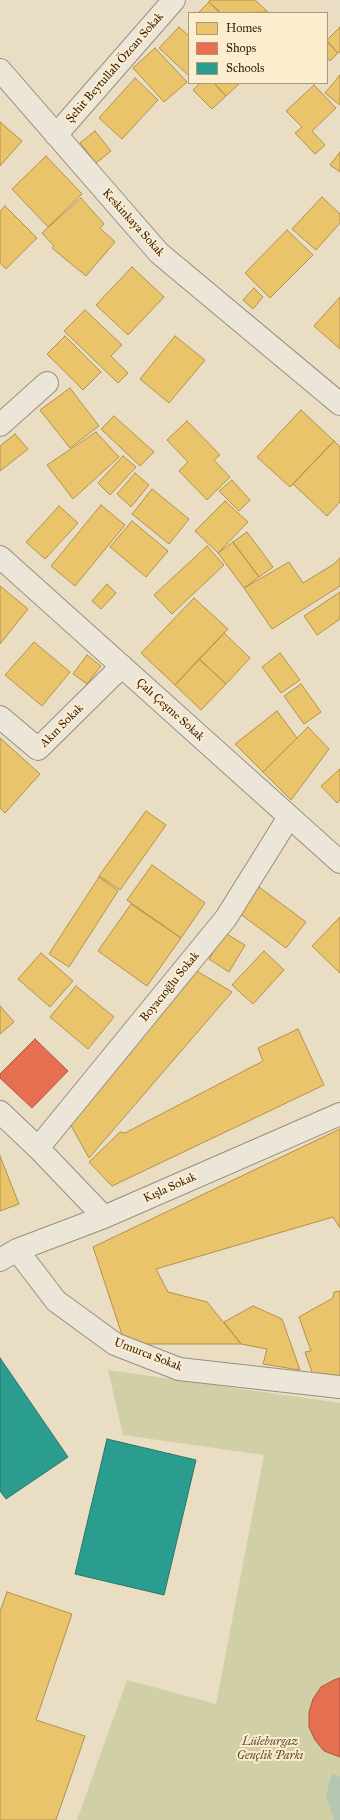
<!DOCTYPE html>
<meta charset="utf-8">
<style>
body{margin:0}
#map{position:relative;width:340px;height:1820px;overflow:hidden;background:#e9ddc3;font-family:"IM FELL Great Primer",serif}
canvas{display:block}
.legend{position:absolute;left:188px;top:12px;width:140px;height:72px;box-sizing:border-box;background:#fbedce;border:1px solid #ab9881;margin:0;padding:5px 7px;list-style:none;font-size:12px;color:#34190d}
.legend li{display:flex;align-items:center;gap:8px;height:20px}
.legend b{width:20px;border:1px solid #ab9881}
</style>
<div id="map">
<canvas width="340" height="1820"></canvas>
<ul class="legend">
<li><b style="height:11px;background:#e9c46a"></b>Homes</li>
<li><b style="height:11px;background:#e76f51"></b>Shops</li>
<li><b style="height:11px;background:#2a9d8f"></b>Schools</li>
</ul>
</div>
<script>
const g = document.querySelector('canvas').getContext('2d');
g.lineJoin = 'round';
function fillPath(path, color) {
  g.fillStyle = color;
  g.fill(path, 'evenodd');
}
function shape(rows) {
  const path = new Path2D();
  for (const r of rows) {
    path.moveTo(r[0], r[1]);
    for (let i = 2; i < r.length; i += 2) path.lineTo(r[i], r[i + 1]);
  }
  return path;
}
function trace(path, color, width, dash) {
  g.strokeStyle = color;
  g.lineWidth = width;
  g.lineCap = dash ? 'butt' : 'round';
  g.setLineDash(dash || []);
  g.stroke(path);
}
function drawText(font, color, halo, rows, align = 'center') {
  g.font = font + ' "IM FELL Great Primer",serif';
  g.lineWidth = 4;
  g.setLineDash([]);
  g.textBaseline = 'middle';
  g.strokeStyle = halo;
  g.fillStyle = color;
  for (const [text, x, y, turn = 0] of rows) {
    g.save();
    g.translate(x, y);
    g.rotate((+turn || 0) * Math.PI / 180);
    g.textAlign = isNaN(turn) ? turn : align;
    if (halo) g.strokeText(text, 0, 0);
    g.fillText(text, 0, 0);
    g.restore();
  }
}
fillPath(shape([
 [108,1370,340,1403,340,1820,77,1820,127,1680,216,1704,264,1455,123,1435]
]), '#d0cfa6');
fillPath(shape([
 [332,1773,340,1777,340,1820,334,1820,326,1795]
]), '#b4c7b2');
const homes = shape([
 [210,0,255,0,268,12,221,13,209,2,210,0],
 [209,2,220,13,198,13,209,2],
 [179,27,189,36,189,76,159,48,179,27],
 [340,27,340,52,338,53,327,42,327,40,340,27],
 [327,41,338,53,330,61,327,57,327,41],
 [155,48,187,82,164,102,133,68,155,48],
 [340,75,340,105,325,93,340,75],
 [135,78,158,100,122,139,99,118,135,78],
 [200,83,214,83,226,96,212,109,193,90,200,83],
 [214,83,238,83,239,84,226,96,214,83],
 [314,85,336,108,312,131,325,145,315,154,295,133,302,127,286,111,314,85],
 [0,122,22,141,0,166,0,122],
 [95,131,111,151,96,163,80,143,95,131],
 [340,152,340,172,330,165,340,152],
 [46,156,82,194,48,227,12,189,46,156],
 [322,197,340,214,340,223,316,250,292,229,322,197],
 [81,198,104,224,100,228,115,242,86,276,52,248,54,246,42,233,81,198],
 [5,206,37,238,6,269,0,263,0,211,5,206],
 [287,230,313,255,270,298,245,273,287,230],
 [132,267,164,297,128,335,96,305,132,267],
 [254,288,263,297,253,309,243,300,254,288],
 [340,297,340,349,314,326,340,297],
 [85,310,122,345,111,356,128,373,118,383,64,331,85,310],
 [65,336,101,372,83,390,47,354,65,336],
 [175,336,205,360,169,403,140,379,175,336],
 [70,388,99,426,70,448,40,410,70,388],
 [301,410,334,441,290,487,257,457,301,410],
 [114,416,154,452,140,466,101,429,114,416],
 [187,421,220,455,214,460,230,477,207,500,179,471,188,462,167,440,187,421],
 [96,432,119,457,73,499,47,465,96,432],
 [15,434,28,449,0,471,0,446,15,434],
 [334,441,340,447,340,502,327,516,293,484,334,441],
 [123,456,136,467,110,495,98,483,123,456],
 [135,473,149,485,131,507,117,494,135,473],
 [232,480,250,500,239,511,219,491,232,480],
 [152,489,189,519,169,544,132,514,152,489],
 [225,501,248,522,218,553,195,531,225,501],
 [101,505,125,525,75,586,51,566,101,505],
 [59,506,78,523,45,559,26,542,59,506],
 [132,521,168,551,146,577,110,547,132,521],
 [247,532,273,567,259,577,233,542,247,532],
 [233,542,259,577,244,588,218,553,233,542],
 [207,546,224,565,172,614,154,595,207,546],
 [340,558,340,586,272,629,244,588,289,562,303,583,334,564,340,558],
 [107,584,116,593,101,609,92,601,107,584],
 [0,586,28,609,0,644,0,586],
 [340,592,340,619,317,635,304,616,340,592],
 [194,598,228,629,175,685,141,653,194,598],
 [224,633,250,658,226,684,199,659,224,633],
 [34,642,70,672,42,706,5,675,34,642],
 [280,653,300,680,281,693,262,667,280,653],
 [87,655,101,666,87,684,73,674,87,655],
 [199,659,226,684,201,710,175,685,199,659],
 [301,684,321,712,304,724,284,696,301,684],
 [277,711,297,738,263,772,235,744,277,711],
 [308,727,329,749,291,800,263,772,308,727],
 [0,738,40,774,5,813,0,808,0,738],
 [340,769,340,800,337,803,321,786,340,769],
 [146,811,166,825,120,890,99,876,146,811],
 [152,865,205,903,181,938,127,900,152,865],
 [99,877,118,891,69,967,49,954,99,877],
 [255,884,306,922,286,948,235,910,255,884],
 [131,904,181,938,147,986,98,951,131,904],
 [340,917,340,973,312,946,340,917],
 [225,933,245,945,229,972,209,959,225,933],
 [264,951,284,970,253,1004,232,985,264,951],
 [41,953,73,981,50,1007,18,979,41,953],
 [195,970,232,992,89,1158,68,1120,195,970],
 [76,986,114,1017,88,1049,50,1017,76,986],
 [0,1006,14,1022,0,1034,0,1006],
 [298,1029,324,1085,112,1186,89,1162,120,1132,125,1133,263,1061,258,1048,298,1029],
 [340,1129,340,1228,333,1217,156,1269,168,1292,207,1302,241,1344,125,1344,93,1247,340,1129],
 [0,1156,19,1204,0,1211,0,1156],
 [340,1291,340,1379,321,1378,319,1373,313,1375,305,1352,311,1351,299,1317,333,1298,334,1292,340,1291],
 [253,1306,282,1319,300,1370,263,1364,267,1349,241,1344,224,1322,253,1306],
 [7,1592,72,1614,36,1720,85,1736,56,1820,0,1820,0,1612,7,1592]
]);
fillPath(homes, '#e9c46a');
trace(homes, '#b3914e', 1);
const shops = shape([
 [35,1039,68,1071,32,1108,0,1078,0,1074,35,1039],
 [340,1678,340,1757,324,1751,315,1740,309,1727,309,1712,313,1699,321,1687,334,1680,340,1678]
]);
fillPath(shops, '#e76f51');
trace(shops, '#b1553d', 1);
const schools = shape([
 [0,1358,68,1457,6,1499,0,1491,0,1358],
 [107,1439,196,1460,164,1595,75,1574,107,1439]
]);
fillPath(schools, '#2a9d8f');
trace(schools, '#2d7568', 1);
const minor = shape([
 [0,70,159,253,340,404],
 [56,135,174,0],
 [0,425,47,383],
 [0,557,340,862],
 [0,717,38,749,122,666],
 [0,1112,38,1148,104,1217],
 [38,1148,226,918,289,817],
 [17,1250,56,1301,115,1344,179,1369,340,1387],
 [0,1260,17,1250,104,1217,340,1114]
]);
trace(minor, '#988e7e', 24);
trace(minor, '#ece6d9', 22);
drawText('12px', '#34190d', '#fbedce', [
 ["Şehit Beytullah Özcan Sokak",115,68,-49],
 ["Keskinkaya Sokak",133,223,48],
 ["Çalı Çeşme Sokak",170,710,42],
 ["Akın Sokak",62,726,-45],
 ["Boyacıoğlu Sokak",170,987,-51],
 ["Kışla Sokak",170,1188,-24],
 ["Umurca Sokak",148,1355,21]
]);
drawText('italic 12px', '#5d4c34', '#fbedce', [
 ["Lüleburgaz",270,1742],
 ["Gençlik Parkı",270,1756]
]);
</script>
